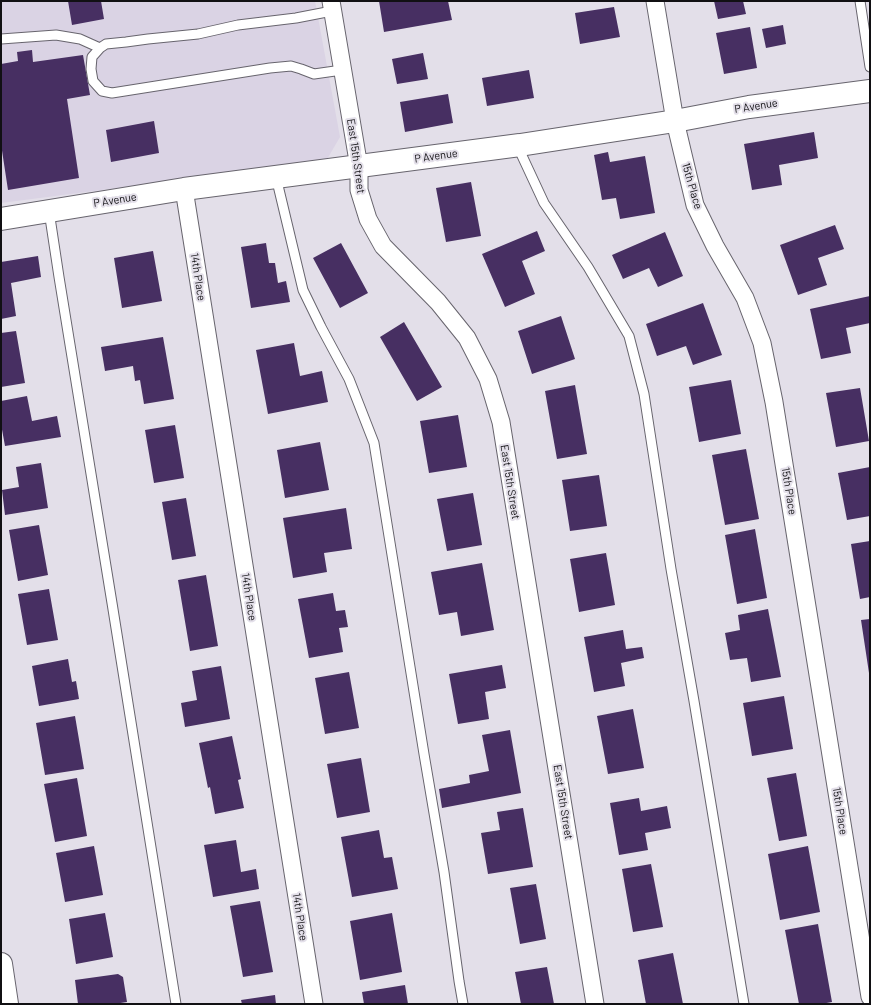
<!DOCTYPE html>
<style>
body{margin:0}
#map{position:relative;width:871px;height:1005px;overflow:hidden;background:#e3dfe9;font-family:Barlow,sans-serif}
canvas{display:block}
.frame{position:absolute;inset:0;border:2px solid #111013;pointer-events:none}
</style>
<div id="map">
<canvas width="871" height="1005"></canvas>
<div class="frame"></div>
</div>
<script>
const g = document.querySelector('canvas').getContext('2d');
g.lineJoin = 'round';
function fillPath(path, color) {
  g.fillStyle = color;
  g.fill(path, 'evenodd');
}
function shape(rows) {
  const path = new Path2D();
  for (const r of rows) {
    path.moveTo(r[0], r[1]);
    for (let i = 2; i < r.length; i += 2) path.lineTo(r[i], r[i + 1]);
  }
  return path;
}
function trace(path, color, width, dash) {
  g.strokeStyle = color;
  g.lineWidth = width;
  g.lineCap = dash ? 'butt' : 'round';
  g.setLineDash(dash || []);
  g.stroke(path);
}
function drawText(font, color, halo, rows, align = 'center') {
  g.font = font + ' Barlow,sans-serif';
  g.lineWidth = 4;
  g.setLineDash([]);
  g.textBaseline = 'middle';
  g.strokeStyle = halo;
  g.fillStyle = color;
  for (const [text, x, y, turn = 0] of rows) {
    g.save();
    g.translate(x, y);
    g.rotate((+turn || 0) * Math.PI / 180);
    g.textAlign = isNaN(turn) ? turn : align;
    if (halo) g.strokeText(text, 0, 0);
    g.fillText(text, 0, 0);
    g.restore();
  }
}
fillPath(shape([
 [1,1,315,1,340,137,326,161,1,203]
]), '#dad3e4');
fillPath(shape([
 [68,1,101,1,104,19,72,25],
 [379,1,448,1,452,20,384,32],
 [714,1,743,1,746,14,718,19],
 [614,7,620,37,580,44,575,13],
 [783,25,786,44,766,48,762,29],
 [750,27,757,68,724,74,716,33],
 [32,50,33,62,83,55,90,95,67,99,79,178,8,190,1,144,1,64,18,61,17,52],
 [423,53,428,79,397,84,392,59],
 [529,70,534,98,487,106,482,78],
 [448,94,453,123,405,132,400,102],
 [154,121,159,153,111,162,106,130],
 [814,132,818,158,779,165,782,185,752,190,744,144],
 [608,152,610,162,645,156,655,213,620,219,616,198,602,200,594,155],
 [471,182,481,236,446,242,436,188],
 [835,225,844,249,818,258,827,285,798,295,780,245],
 [537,231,545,251,522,261,535,294,505,307,482,254],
 [665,232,683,276,658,287,649,268,623,279,612,255],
 [266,243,269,263,275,263,278,283,286,281,290,302,251,308,241,247],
 [341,243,368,293,340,308,313,258],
 [153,251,162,301,122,308,114,258],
 [38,256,41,277,11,283,16,316,1,319,1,262],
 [870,296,870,323,846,328,851,353,821,359,810,309],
 [703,303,722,355,693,365,686,346,657,356,646,324],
 [561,316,575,359,532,374,518,331],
 [404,322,442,387,417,401,380,337],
 [16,331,25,383,1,387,1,333],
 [163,337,174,399,144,404,140,380,135,381,133,366,105,371,101,347],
 [294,343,300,376,322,371,328,402,268,414,256,350],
 [731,380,741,434,699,442,689,387],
 [575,385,587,454,557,459,545,391],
 [860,388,869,441,836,447,826,393],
 [27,396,32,421,57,416,61,437,5,446,1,424,1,401],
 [458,415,467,467,429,473,420,421],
 [175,425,184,478,154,483,145,430],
 [320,442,329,490,285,498,277,450],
 [746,449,759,519,725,525,712,455],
 [41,463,48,508,5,515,2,490,19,487,16,467],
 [870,467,870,516,847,520,838,473],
 [599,475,607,526,570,531,562,480],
 [473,493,482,545,447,551,437,499],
 [186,498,196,556,172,560,162,502],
 [346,508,352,549,324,553,327,572,293,578,283,518],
 [39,525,48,575,18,581,9,530],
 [755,529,767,598,737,604,725,535],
 [870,541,870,597,860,599,851,544],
 [606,553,615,605,579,612,570,559],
 [482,563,494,630,461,636,457,612,439,615,431,572],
 [206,575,218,646,190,651,178,580],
 [49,589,58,640,27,645,18,594],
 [333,593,336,611,345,610,348,627,339,628,343,652,309,658,298,599],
 [768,609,781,677,751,682,747,658,730,660,725,633,740,630,738,615],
 [870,619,870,673,869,673,861,620],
 [623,630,626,649,642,647,644,658,621,663,625,686,594,692,584,637],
 [68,659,72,682,76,681,79,699,39,706,32,666],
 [502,665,506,688,485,692,489,719,458,724,449,674],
 [221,666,230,719,185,727,181,703,197,700,192,671],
 [349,672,359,728,325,734,315,678],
 [784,696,793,749,752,756,743,703],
 [633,709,644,768,608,774,597,716],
 [75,716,84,769,45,775,36,723],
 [510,730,521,793,442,808,439,789,470,783,469,775,489,771,482,735],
 [232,736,241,779,238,780,244,808,215,814,210,787,208,788,199,743],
 [361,758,370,812,337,818,327,764],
 [796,773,807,836,779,841,767,778],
 [77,778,87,836,55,842,44,784],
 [639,798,641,811,667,806,671,828,645,833,648,850,619,855,610,803],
 [523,808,533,867,488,874,481,833,500,830,497,812],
 [379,830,384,858,392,857,398,889,352,897,341,837],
 [236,840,241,872,256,869,259,889,213,897,204,845],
 [94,846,103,895,65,902,56,853],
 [808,846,820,912,780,920,768,854],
 [651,864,663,927,633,932,622,869],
 [536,884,546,939,520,944,510,888],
 [260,901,273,972,243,977,230,906],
 [105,913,113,957,76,964,69,919],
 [392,913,402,972,360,980,350,921],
 [818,924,832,1002,821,1004,799,1004,785,930],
 [673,953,683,1004,646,1004,638,960],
 [547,967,554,1004,521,1004,515,972],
 [118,974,123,977,127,1002,114,1004,78,1004,75,980],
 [405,985,408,1004,364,1004,362,992],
 [275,995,276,1004,242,1004,241,1000]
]), '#472f62');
const lane = shape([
 [860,1,870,67],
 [332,11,296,18,238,25,198,34,148,39,126,42,106,44,100,48,92,57,91,69,93,81,102,91,112,93,270,68,291,66,301,69,314,74,342,70],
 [1,39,56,35,80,39,100,48],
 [517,145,544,203,588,267,629,336,644,394,671,569,694,701,744,1004],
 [276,177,303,290,321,327,349,379,374,443,424,754,444,872,459,981,463,1004],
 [49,211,59,277,112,603,176,1004]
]);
const street = shape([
 [331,1,359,167,359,190,368,219,383,246,438,302,467,338,488,379,501,422,595,1004],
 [655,1,675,121,695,205,715,246,745,298,762,343,774,402,870,997],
 [184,189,314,1004]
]);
const secondary = shape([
 [1,219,184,189,520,145,675,121,749,107,870,91],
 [1,964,7,1004]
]);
trace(lane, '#67646d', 11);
trace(street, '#67646d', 19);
trace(secondary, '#67646d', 24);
trace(lane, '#fff', 9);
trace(street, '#fff', 17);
trace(secondary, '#fff', 22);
drawText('11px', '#111013', '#e3dfe9', [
 ["P Avenue",756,106,-9],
 ["East 15th Street",356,156,82],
 ["P Avenue",436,156,-8],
 ["15th Place",692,186,74],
 ["P Avenue",115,200,-9],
 ["14th Place",198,277,81],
 ["East 15th Street",510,482,81],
 ["15th Place",789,491,81],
 ["14th Place",249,597,81],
 ["East 15th Street",563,802,81],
 ["15th Place",840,811,81],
 ["14th Place",300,917,81]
]);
</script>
